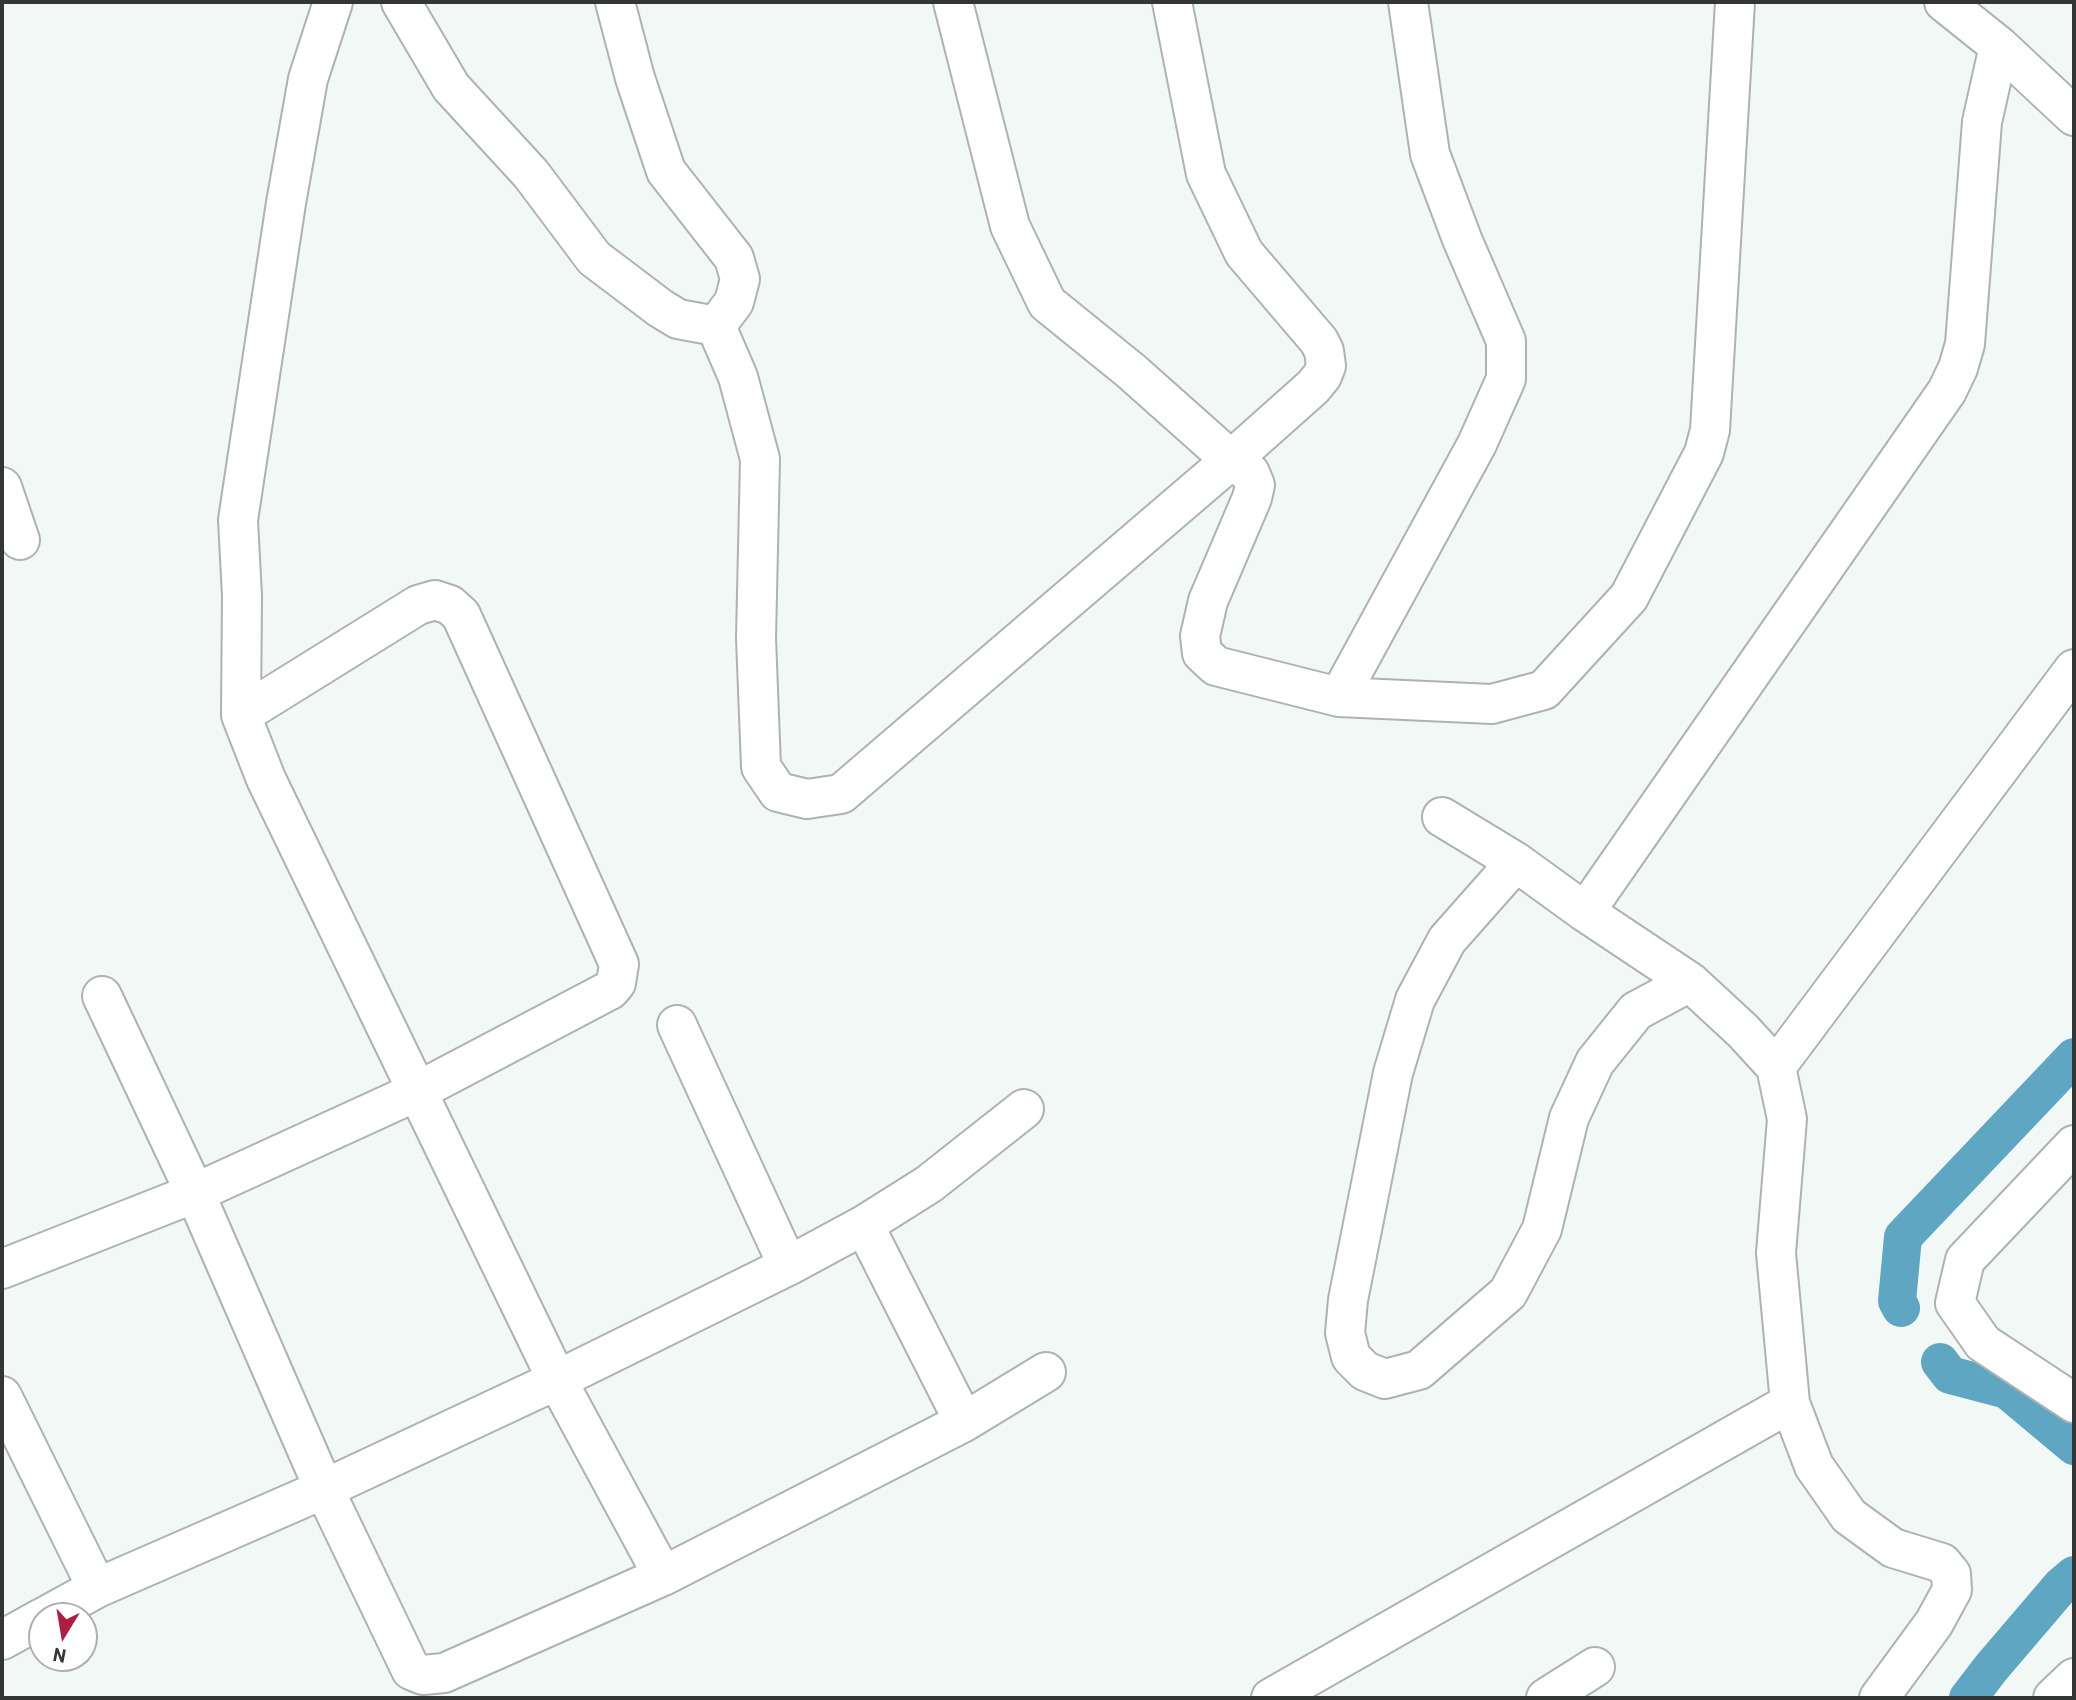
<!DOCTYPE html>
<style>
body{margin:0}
#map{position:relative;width:2076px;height:1700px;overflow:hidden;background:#f1f8f5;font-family:Barlow,sans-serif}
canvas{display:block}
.frame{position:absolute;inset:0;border:4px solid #343635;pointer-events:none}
.north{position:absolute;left:28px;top:1602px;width:70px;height:70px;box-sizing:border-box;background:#fff;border:2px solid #aeafae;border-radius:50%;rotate:191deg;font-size:19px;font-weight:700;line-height:28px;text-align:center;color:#343635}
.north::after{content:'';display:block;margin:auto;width:24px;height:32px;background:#b01d40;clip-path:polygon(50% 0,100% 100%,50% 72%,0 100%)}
</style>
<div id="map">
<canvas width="2076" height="1700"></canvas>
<div class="frame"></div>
<div class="north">N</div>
</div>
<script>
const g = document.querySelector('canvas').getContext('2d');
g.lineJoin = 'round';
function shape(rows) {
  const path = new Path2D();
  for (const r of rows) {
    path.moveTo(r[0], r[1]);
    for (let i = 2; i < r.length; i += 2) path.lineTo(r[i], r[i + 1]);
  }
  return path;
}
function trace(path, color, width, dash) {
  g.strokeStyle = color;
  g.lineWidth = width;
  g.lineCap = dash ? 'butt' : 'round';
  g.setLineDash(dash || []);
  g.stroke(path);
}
trace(shape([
 [1901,1308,1897,1301,1903,1237,2074,1057],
 [1940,1362,1950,1375,2007,1390,2074,1446],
 [1968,1698,1991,1668,2061,1586,2074,1575]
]), '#5ea6c2', 38);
const minor = shape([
 [333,2,308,79,286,203,238,520,242,596,241,715,266,779,557,1380,663,1576],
 [401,2,451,87,531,174,594,258,660,308,678,319,716,326,734,302,740,279,734,258,666,171,635,78,615,2],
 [953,2,1010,226,1047,303,1131,371,1231,460,1250,473,1255,485,1252,498,1208,601,1200,636,1202,653,1216,666,1339,697,1492,704,1544,690,1629,597,1704,453,1710,430,1735,2],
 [1944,2,1999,46,2074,116],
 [716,326,738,377,760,459,756,638,761,767,778,792,807,799,841,794,1231,460,1313,387,1322,376,1326,366,1324,351,1319,341,1244,253,1206,174,1172,2],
 [2,487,20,540],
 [1339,697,1477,444,1506,379,1506,341,1462,239,1430,154,1408,2],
 [1442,817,1516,862,1585,912,1690,982,1743,1031,1776,1067,1787,1119,1776,1253,1790,1403,1814,1466,1849,1516,1893,1548,1942,1563,1951,1574,1952,1590,1934,1623,1879,1698],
 [1516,862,1447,940,1415,1000,1393,1073,1348,1300,1345,1333,1351,1357,1365,1371,1385,1379,1419,1370,1508,1293,1542,1229,1569,1118,1595,1062,1636,1011,1690,982],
 [1585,912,1947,391,1958,368,1965,344,1982,122,1999,46],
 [102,996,195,1193,324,1489,411,1670,423,1675,444,1673,663,1576,964,1422,1046,1372],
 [1776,1067,2074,669],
 [2074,1145,1965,1260,1955,1303,1983,1343,2074,1403],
 [864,1225,964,1422],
 [788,1266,864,1225,929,1184,1024,1109],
 [2,1269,195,1193,418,1091,610,990,616,983,619,964,461,615,450,605,435,600,418,605,241,715],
 [2,1396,97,1588],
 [46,1616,97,1588,324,1489,557,1380,788,1266,677,1025],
 [2,1640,42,1618],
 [1271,1698,1790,1403],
 [1546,1698,1595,1667],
 [2053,1698,2074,1678]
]);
trace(minor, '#adb3b0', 42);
trace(minor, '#fff', 38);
</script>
